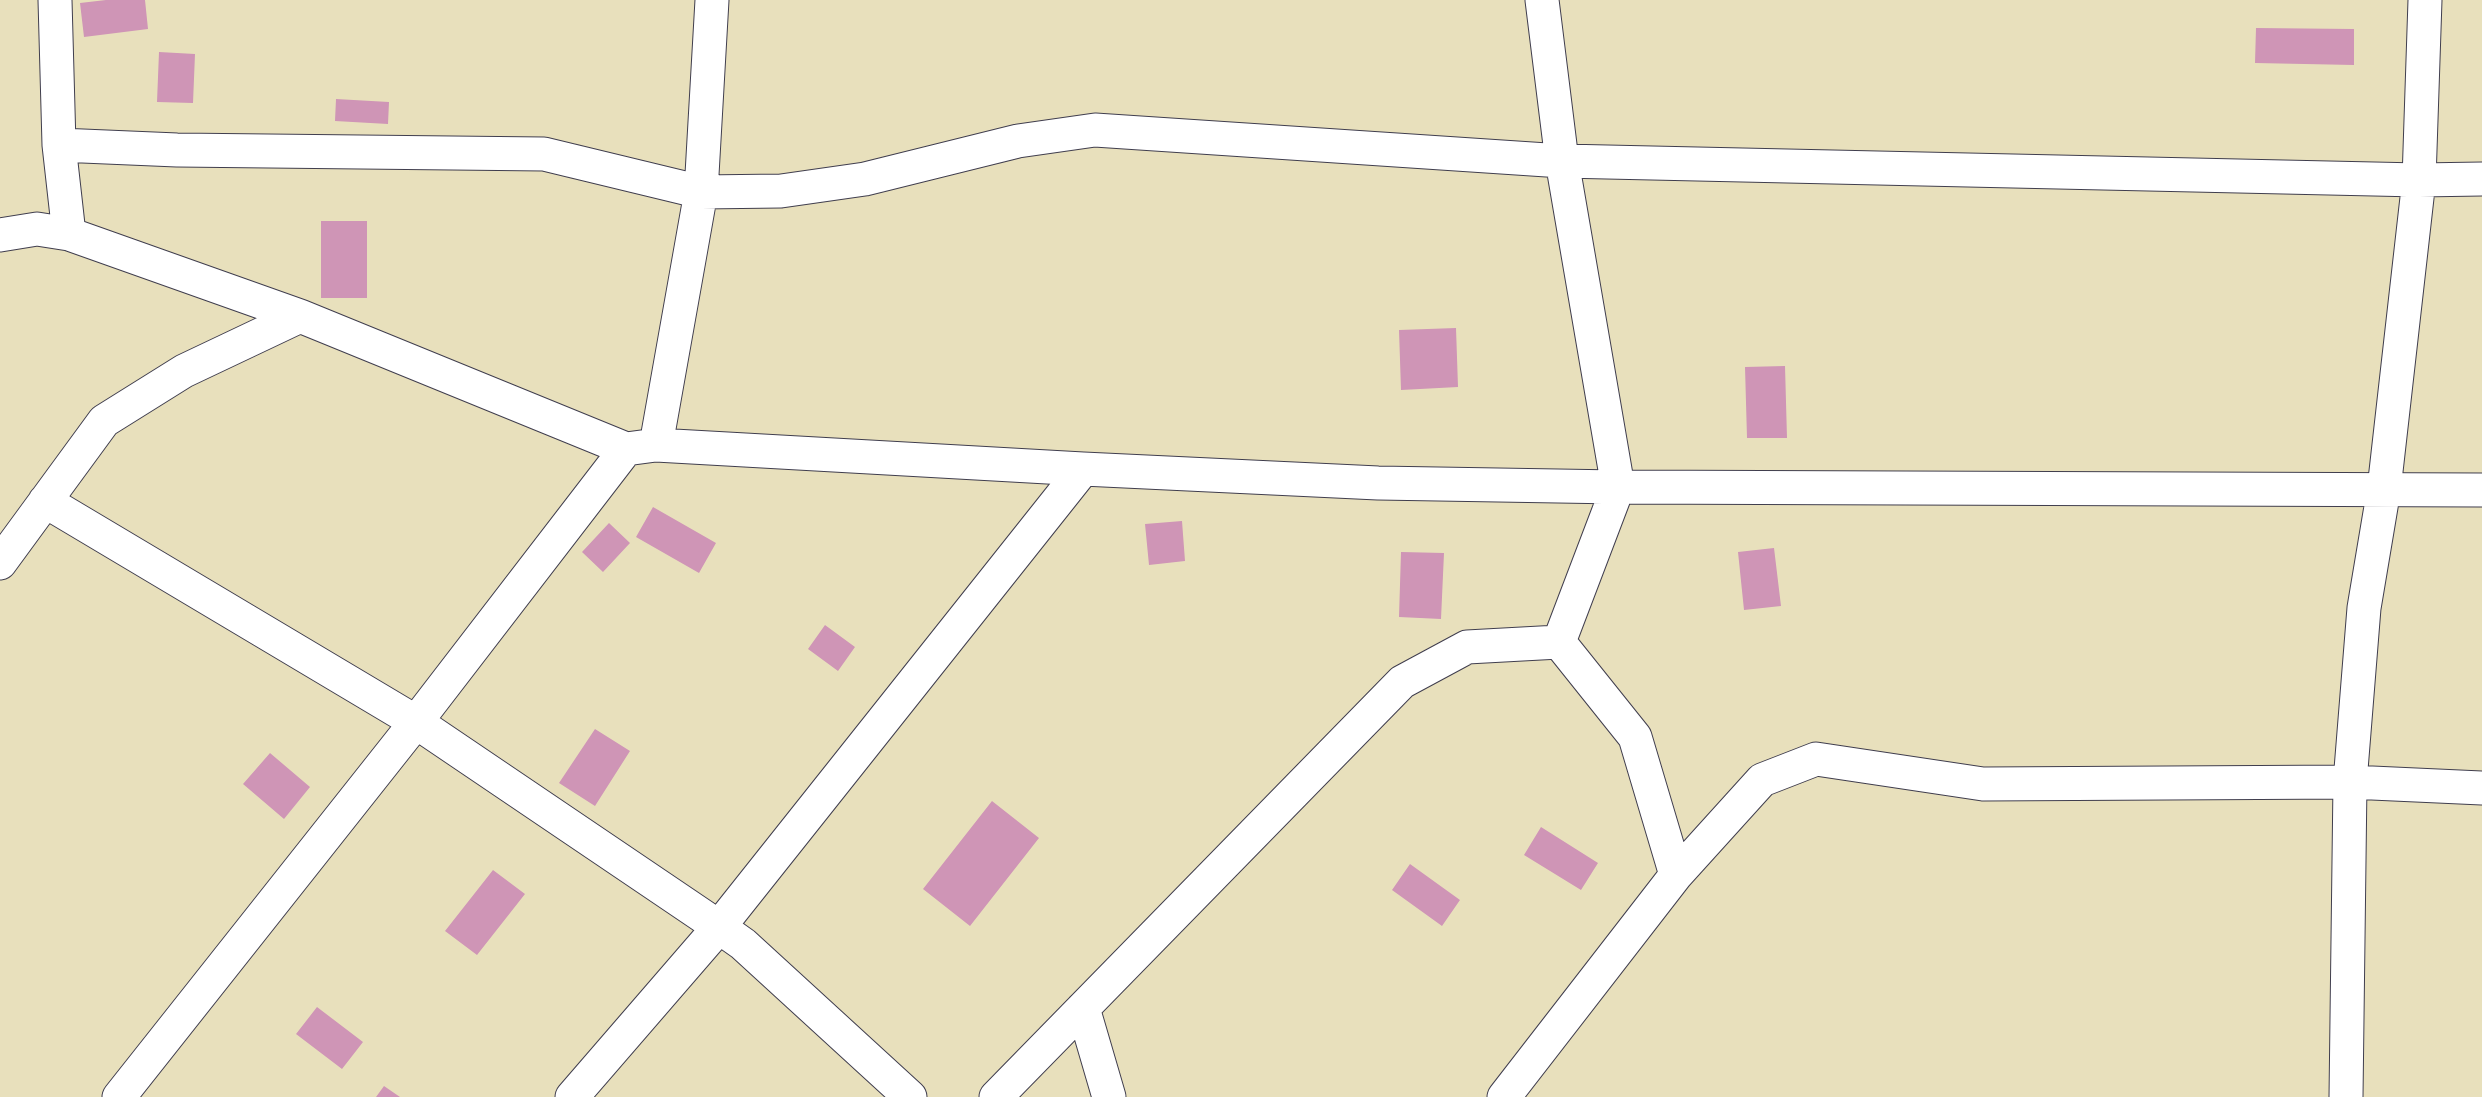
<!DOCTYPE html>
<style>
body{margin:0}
canvas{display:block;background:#e8e0bc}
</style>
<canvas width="2482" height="1097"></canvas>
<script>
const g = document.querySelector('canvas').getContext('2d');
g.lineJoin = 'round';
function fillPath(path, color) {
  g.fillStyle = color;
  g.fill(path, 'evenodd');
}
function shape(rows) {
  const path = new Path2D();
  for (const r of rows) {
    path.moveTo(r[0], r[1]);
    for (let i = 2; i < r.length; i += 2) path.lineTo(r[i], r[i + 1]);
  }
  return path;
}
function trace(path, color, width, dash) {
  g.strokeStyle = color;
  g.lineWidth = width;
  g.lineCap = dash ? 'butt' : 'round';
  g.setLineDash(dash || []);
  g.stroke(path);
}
fillPath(shape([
 [106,0,145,0,148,29,84,37,80,3],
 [2256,28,2354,29,2354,65,2255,63],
 [159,52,195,54,193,103,157,102],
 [336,99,389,102,388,124,335,121],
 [321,221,367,221,367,298,321,298],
 [1456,328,1458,387,1401,390,1399,330],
 [1785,366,1787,438,1747,438,1745,367],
 [653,507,716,543,699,573,636,537],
 [1182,521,1185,561,1149,565,1145,524],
 [609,523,630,543,603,572,582,552],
 [1774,548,1781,606,1744,610,1738,552],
 [1401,552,1444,553,1441,619,1399,617],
 [825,625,855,647,838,671,808,649],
 [595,729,630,751,595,806,559,783],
 [270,753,310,787,284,819,243,784],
 [992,801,1039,838,970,926,923,889],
 [1541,827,1598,863,1581,890,1524,855],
 [1410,864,1460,900,1442,926,1392,890],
 [493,870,525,894,477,955,445,931],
 [317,1007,363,1042,342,1069,296,1034],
 [384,1086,400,1097,376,1097]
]), '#cf95b6');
const street = shape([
 [55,0,59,145,69,234],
 [1542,0,1562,161,1618,487,1559,642],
 [59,145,177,150,544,154,701,192,712,0],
 [0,235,37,229,69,234,300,316,626,449],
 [656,445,701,192,781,191,865,179,1018,141,1095,130,1562,161,2419,180,2482,179],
 [45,501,416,722,719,927,743,944,910,1097],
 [0,563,104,421,184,371,300,316],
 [1559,642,1635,737,1676,875],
 [1083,1008,1109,1097],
 [119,1097,416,722,626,449,656,445,1083,469,1378,483,1618,487,2482,490],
 [572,1097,719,927,1083,469],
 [996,1097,1402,682,1467,647,1559,642],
 [1504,1097,1676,875,1762,780,1816,759,1983,784,2350,782,2482,788],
 [2346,1097,2350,782,2364,608,2384,489,2419,180,2425,0]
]);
trace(street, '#403e4e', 35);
trace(street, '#fff', 33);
</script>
